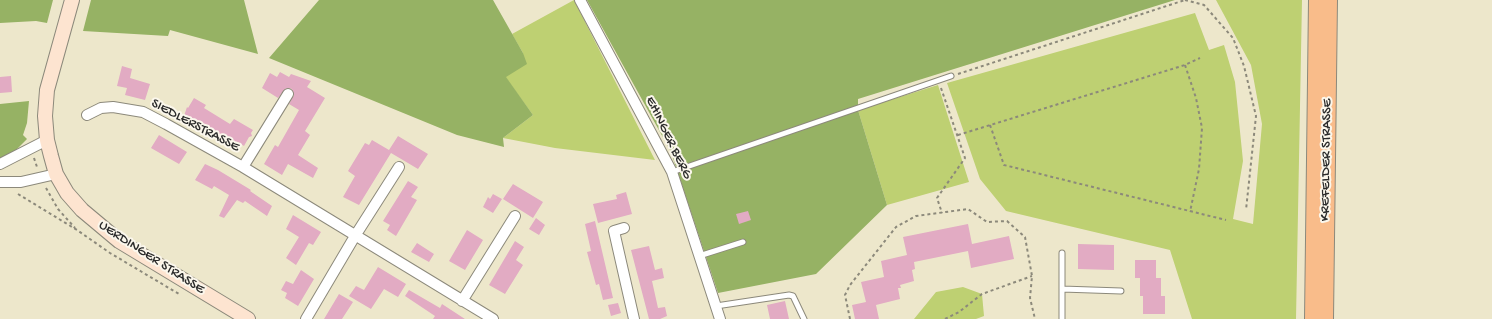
<!DOCTYPE html>
<style>
body{margin:0}
canvas{display:block;background:#ede7cb}
</style>
<canvas width="1492" height="319"></canvas>
<script>
const g = document.querySelector('canvas').getContext('2d');
g.lineJoin = 'round';
function fillPath(path, color) {
  g.fillStyle = color;
  g.fill(path, 'evenodd');
}
function shape(rows) {
  const path = new Path2D();
  for (const r of rows) {
    path.moveTo(r[0], r[1]);
    for (let i = 2; i < r.length; i += 2) path.lineTo(r[i], r[i + 1]);
  }
  return path;
}
function trace(path, color, width, dash) {
  g.strokeStyle = color;
  g.lineWidth = width;
  g.lineCap = dash ? 'butt' : 'round';
  g.setLineDash(dash || []);
  g.stroke(path);
}
function drawText(font, color, halo, rows, align = 'center') {
  g.font = font + ' "Gochi Hand",sans-serif';
  g.lineWidth = 4;
  g.setLineDash([]);
  g.textBaseline = 'middle';
  g.strokeStyle = halo;
  g.fillStyle = color;
  for (const [text, x, y, turn = 0] of rows) {
    g.save();
    g.translate(x, y);
    g.rotate((+turn || 0) * Math.PI / 180);
    g.textAlign = isNaN(turn) ? turn : align;
    if (halo) g.strokeText(text, 0, 0);
    g.fillText(text, 0, 0);
    g.restore();
  }
}
fillPath(shape([
 [574,0,655,160,555,148,503,138,533,115,505,77,523,53,512,34],
 [1216,0,1302,0,1296,319,1192,319,1170,250,1006,211,980,179,947,83,1195,13,1209,50,1224,45,1235,82,1243,161,1233,219,1253,224,1262,124,1251,65],
 [938,85,969,182,887,205,858,110],
 [963,287,982,294,984,316,976,319,914,319,936,292]
]), '#bed072');
fillPath(shape([
 [0,0,53,0,47,23,36,21,0,23],
 [91,0,244,0,258,54,170,30,168,36,83,31],
 [319,0,493,0,523,53,527,64,506,77,533,115,503,138,504,147,457,135,269,58],
 [587,0,1175,0,858,99,858,110,887,205,816,274,718,293,671,152],
 [29,101,27,123,23,135,27,139,13,153,0,159,0,104]
]), '#96b264');
fillPath(shape([
 [122,66,132,69,130,78,150,84,145,100,125,95,127,88,117,86],
 [280,72,289,77,291,74,311,81,307,87,325,98,305,131,310,135,298,155,318,168,313,178,288,164,282,175,264,164,275,145,278,147,299,110,289,104,294,95,292,89,289,88,285,89,278,98,262,88,270,73,277,77],
 [11,76,12,92,0,93,0,77],
 [194,98,206,105,204,108,230,124,234,119,253,130,251,133,252,136,249,137,244,146,238,142,235,147,184,116,187,107,188,108],
 [159,135,187,152,179,164,151,148],
 [398,136,428,154,418,169,391,153,359,205,343,197,355,176,348,171,365,143,369,145,372,140,389,150],
 [205,164,218,170,251,190,250,191,272,206,267,216,245,201,243,203,237,200,224,218,219,216,229,195,214,186,212,189,195,180],
 [408,181,418,187,411,197,417,200,396,236,387,230,390,225,383,221],
 [513,184,543,202,533,218,503,199],
 [626,192,632,214,598,223,593,204,617,199,616,195],
 [493,194,502,199,493,213,483,207,488,197,490,199],
 [748,211,751,220,739,224,736,214],
 [293,215,321,232,313,245,309,243,296,265,286,258,299,237,286,229],
 [536,218,545,225,539,235,529,229],
 [595,221,613,298,603,300,599,284,596,285,587,252,591,251,585,224],
 [968,224,972,244,1009,236,1014,259,971,268,968,251,914,262,915,269,912,270,914,281,900,285,901,288,898,288,900,299,876,305,879,319,855,319,852,305,866,302,861,282,884,277,881,261,907,255,903,237],
 [467,230,483,240,465,270,449,261],
 [515,241,524,247,516,260,523,265,505,294,489,285],
 [417,243,434,254,429,262,411,252],
 [1078,244,1114,245,1114,270,1078,269],
 [649,246,655,270,662,268,664,278,652,281,658,308,665,307,667,316,660,319,649,319,631,250],
 [1135,260,1156,260,1156,278,1161,278,1161,296,1165,296,1165,314,1143,314,1143,296,1140,296,1140,278,1135,278],
 [378,267,406,284,398,297,384,289,371,309,349,296,356,286,364,290],
 [301,270,314,279,298,306,285,298,287,293,281,290,286,281,293,284],
 [409,290,440,308,442,304,465,319,433,319,435,316,405,296],
 [339,294,353,302,342,319,324,319],
 [785,301,789,319,770,319,767,305],
 [618,303,621,313,611,316,608,305]
]), '#e2abc3');
const service = shape([
 [672,172,951,76],
 [699,256,743,242],
 [1062,289,1121,291],
 [716,306,789,295,793,296,804,319],
 [1062,319,1062,253]
]);
const minor = shape([
 [580,0,672,172,720,319],
 [87,115,101,108,113,107,143,112,166,124,243,167,493,319],
 [0,164,47,140],
 [243,167,288,94],
 [0,182,21,182,56,174],
 [624,228,614,231,634,319],
 [462,301,515,216],
 [306,319,355,236,399,167]
]);
const secondary = shape([
 [72,0,47,90,45,116,47,140,51,156,56,174,67,193,82,210,119,241,248,319]
]);
const primary = shape([
 [1313,319,1317,0],
 [1325,319,1329,0]
]);
trace(service, '#8c897b', 7);
trace(minor, '#8c897b', 12);
trace(secondary, '#8c897b', 16);
trace(primary, '#8c897b', 18);
trace(shape([
 [1185,0,1204,5,1233,38,1244,66,1256,116,1246,210],
 [1185,65,1196,98,1202,128,1199,169,1190,212],
 [958,74,1185,0],
 [941,88,965,158,937,198,942,213],
 [990,125,1004,165,1226,220],
 [958,135,1185,65,1200,58],
 [34,158,37,167],
 [46,188,58,209,75,228],
 [18,194,77,230,110,253,179,294],
 [850,319,845,295,850,285,896,227,916,216,968,209,987,222,1007,221,1025,237,1032,276,1030,298,1035,319],
 [945,319,959,312,982,294,1032,276]
]), '#8c897b', 2, [3, 3]);
trace(service, '#fff', 5);
trace(minor, '#fff', 10);
trace(secondary, '#fde4d0', 14);
trace(primary, '#f9bc8a', 16);
drawText('14px', '#2b2b2b', '#fbf7ec', [
 ["SIEDLERSTRASSE",195,126,28],
 ["EHINGER BERG",668,138,64],
 ["KREFELDER STRASSE",1327,160,-89],
 ["UERDINGER STRASSE",151,258,33]
]);
</script>
